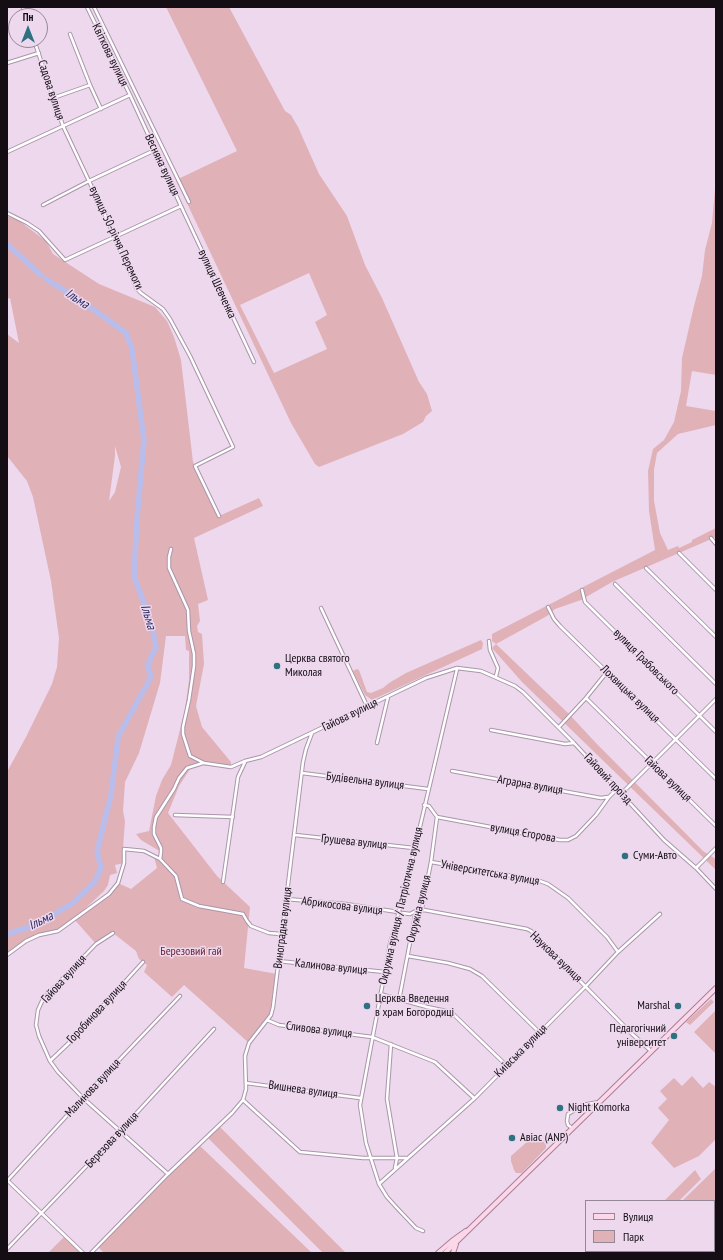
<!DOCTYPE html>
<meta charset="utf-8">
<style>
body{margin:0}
#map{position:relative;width:723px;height:1260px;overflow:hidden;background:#edd8ed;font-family:"PT Sans Narrow",sans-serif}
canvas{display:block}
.frame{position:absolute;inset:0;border:8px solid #140d14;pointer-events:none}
.legend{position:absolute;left:585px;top:1200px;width:130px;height:52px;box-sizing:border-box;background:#edd8ed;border:1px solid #968796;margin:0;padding:5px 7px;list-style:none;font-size:12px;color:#140d14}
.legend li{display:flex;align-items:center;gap:8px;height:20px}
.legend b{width:20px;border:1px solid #968796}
.north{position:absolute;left:8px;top:8px;width:40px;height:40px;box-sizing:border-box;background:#edd8ed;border:1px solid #968796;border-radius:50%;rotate:0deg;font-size:11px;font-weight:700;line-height:16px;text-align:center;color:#140d14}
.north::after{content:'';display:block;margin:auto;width:14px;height:18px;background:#2e7282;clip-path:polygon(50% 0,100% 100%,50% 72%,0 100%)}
</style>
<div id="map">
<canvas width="723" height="1260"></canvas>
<div class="frame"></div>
<ul class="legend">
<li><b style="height:5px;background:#fbd7e9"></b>Вулиця</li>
<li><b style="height:11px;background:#e1b1b8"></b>Парк</li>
</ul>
<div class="north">Пн</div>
</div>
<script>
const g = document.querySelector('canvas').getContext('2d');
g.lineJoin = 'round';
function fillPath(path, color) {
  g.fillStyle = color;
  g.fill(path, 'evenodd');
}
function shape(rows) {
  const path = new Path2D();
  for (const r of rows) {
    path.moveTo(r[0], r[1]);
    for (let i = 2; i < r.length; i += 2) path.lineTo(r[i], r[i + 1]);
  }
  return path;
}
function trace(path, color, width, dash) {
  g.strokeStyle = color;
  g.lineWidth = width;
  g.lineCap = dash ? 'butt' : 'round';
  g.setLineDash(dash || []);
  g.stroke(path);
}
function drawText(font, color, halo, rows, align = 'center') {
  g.font = font + ' "PT Sans Narrow",sans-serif';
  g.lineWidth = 3;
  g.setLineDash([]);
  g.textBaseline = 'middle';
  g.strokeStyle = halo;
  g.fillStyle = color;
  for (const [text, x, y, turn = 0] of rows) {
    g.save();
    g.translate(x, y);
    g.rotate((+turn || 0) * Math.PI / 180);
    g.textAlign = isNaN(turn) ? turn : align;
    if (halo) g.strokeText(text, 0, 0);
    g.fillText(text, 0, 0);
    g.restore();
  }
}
fillPath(shape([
 [166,7,229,7,285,111,291,115,298,127,319,174,347,216,365,265,382,298,419,382,427,394,432,411,426,416,423,422,403,434,319,467,315,464,291,423,176,180,237,151],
 [309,273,327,315,315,322,327,349,274,373,240,305],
 [716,178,716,375,692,371,686,406,716,411,716,425,678,434,657,453,654,470,654,501,660,533,668,550,678,546,679,548,692,542,692,540,716,528,716,537,612,582,581,600,555,609,547,616,496,644,568,713,595,742,703,851,714,858,716,860,716,870,522,682,492,648,496,644,492,641,492,634,655,550,649,511,648,471,653,449,664,440,674,422,681,391,682,358,694,306,702,276,705,250,712,223],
 [7,216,18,220,46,241,53,254,99,284,155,307,167,321,174,337,181,360,193,462,219,516,259,498,263,506,194,538,208,600,198,604,200,621,197,626,198,632,202,634,204,664,196,706,202,727,231,762,231,769,203,765,190,769,179,786,168,813,217,876,250,907,244,968,277,974,271,1015,249,1043,184,985,172,997,144,972,147,965,139,959,136,951,113,933,96,944,74,919,58,931,26,941,7,954,7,772,26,737,52,684,57,667,59,638,51,581,33,497,27,481,7,456,7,334,19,343,10,298,7,299],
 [115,446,121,467,115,492,109,501,115,456],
 [166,636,185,636,186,650,189,651,189,680,185,710,171,765,162,780,156,796,149,831,136,834,141,840,161,852,159,859,154,857,157,868,131,889,118,883,101,901,77,916,104,891,108,885,110,875,117,873,115,865,124,863,124,849,123,848,125,821,123,811,125,782,139,753,160,683],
 [481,640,483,643,482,649,372,700,365,695,353,671,357,669,359,670,367,692,371,693,383,688,389,683,406,673],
 [711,999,714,1002,690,1025,686,1022],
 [716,1010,716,1054,694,1032],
 [692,1076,703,1088,709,1082,716,1087,716,1139,699,1156,674,1168,651,1143,669,1120,658,1108,667,1099,660,1091,674,1078,682,1086],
 [219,1126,346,1253,323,1253,207,1137],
 [533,1139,544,1142,546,1145,546,1148,522,1173,516,1173,514,1170,511,1161,511,1156,528,1141],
 [199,1145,312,1253,104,1253,98,1247],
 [716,1168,716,1253,628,1253,630,1251,714,1251,714,1201,682,1201],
 [695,1170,701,1179,679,1201,664,1201],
 [65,1236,83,1253,48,1253]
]), '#e1b1b8');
trace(shape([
 [7,244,41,275],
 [7,934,36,925,73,903,94,883,101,868,97,851,111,795,118,737,151,677,148,668,148,664,156,647,152,625,134,576,137,519,144,440,132,349,126,333,83,302,46,279]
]), '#b9bdeb', 5.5);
const minor = shape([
 [23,7,26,16],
 [94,7,189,202],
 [70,34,90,85,101,109],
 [34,40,63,126,105,215,137,289,141,293,163,309,170,319,190,356,233,447,195,466,219,516],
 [7,63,39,53],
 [53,98,90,85],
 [7,152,130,95],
 [43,205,89,181,155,150],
 [181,206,254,362],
 [7,213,27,223,39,231,65,260,181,206,130,95,87,7],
 [711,538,716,544],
 [171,549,169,557,169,568,188,610,189,631,194,654,194,666,189,700,183,727,183,734,190,756,204,763,231,767,245,761,261,757,426,678,457,668,481,671,515,686,523,692,574,743,664,840,696,868,716,889],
 [679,553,716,590],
 [646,568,716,637],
 [615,584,716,684],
 [582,590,585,602,716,732],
 [548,607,554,619,560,626,716,779],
 [321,608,367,706],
 [489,641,490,650,498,668,496,676],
 [586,698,716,826],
 [559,727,586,698,607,672],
 [491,730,565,744,574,743],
 [377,743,388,697],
 [452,771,601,798,608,797],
 [302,773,428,789],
 [621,794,716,699],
 [424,805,429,806,437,817,560,840,568,840,576,836,596,815,609,797,617,789],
 [175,815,233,817],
 [295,835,414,848],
 [160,859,176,876,182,899,199,906,243,914,247,921,251,926,269,933,281,934],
 [431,862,537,880,548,884,568,898,607,937,618,952],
 [696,868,716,848],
 [223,882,238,777,245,762],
 [286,899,346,904,398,912],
 [402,913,410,914,416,911,424,910,495,923,527,929,531,931,631,1033,651,1051],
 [113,933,96,944,43,999,38,1010,36,1025,39,1036,50,1061,58,1072,83,1098,168,1174],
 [7,955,26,941,39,935,58,931,109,894,118,883,124,863,124,849,144,851,160,859,161,852,161,848,154,834,154,827,156,817,174,789,179,778,187,768,203,763],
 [408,956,448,963,470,969,482,976,540,1033],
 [278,961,385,972],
 [380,994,427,1007,451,1012,507,1066],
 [399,1000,416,911,422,908,431,862,437,817],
 [267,1020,279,1025,372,1037,435,1062,474,1098],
 [391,1044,387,1099,397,1158,395,1168],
 [50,1061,70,1042,143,962],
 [246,1083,360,1098],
 [243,1100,300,1152,363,1158,406,1158],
 [572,1128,568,1125,567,1121,568,1114,583,1105,599,1102],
 [7,1180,83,1253],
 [7,1181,83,1098,180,996],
 [379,1184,475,1098,586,986,618,952,660,914],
 [423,1231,416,1228,397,1208,387,1197,379,1184,366,1143,360,1105,390,944,407,882,457,669],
 [7,1249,120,1131,214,1029],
 [91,1253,168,1174,232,1113,243,1100,246,1089,245,1056,249,1043,271,1015,273,1007,303,762,306,749,312,733]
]);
const primary = shape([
 [438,1253,452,1241,466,1231],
 [445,1253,716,988],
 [453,1253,456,1244]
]);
trace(minor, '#aa96aa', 4.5);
trace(primary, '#a97f95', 6);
trace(minor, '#fff', 2.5);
trace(primary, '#fbd7e9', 4);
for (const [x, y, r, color] of [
 [277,666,4,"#2e7282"],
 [625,856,4,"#2e7282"],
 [367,1006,4,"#2e7282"],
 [678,1006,4,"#2e7282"],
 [674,1036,4,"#2e7282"],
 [560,1108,4,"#2e7282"],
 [512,1138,4,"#2e7282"]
]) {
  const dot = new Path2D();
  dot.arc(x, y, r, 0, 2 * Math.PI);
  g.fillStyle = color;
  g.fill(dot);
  trace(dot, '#edd8ed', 1.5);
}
drawText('12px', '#140d14', '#edd8ed', [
 ["Квіткова вулиця",110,55,64],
 ["Садова вулиця",51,90,72],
 ["Весняна вулиця",162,165,65],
 ["вулиця 50-річчя Перемоги",116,238,65],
 ["вулиця Шевченка",217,284,65],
 ["вулиця Грабовського",646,662,45],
 ["Лохвицька вулиця",630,694,44],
 ["Гайова вулиця",350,715,-26],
 ["Гайовий проїзд",608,779,47],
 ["Гайова вулиця",668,779,44],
 ["Будівельна вулиця",365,781,7],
 ["Аграрна вулиця",530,785,10],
 ["вулиця Єгорова",523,833,10],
 ["Грушева вулиця",354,842,6],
 ["Університетська вулиця",490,873,10],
 ["Абрикосова вулиця",342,906,7],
 ["Окружна вулиця / Патріотична вулиця",401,906,-77],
 ["Окружна вулиця",419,909,-76],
 ["Виноградна вулиця",283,928,-83],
 ["Наукова вулиця",556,957,44],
 ["Калинова вулиця",331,967,6],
 ["Гайова вулиця",64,979,-48],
 ["Горобинова вулиця",97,1012,-47],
 ["Сливова вулиця",319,1030,7],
 ["Київська вулиця",521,1051,-45],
 ["Малинова вулиця",93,1088,-47],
 ["Вишнева вулиця",303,1090,8],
 ["Березова вулиця",112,1140,-47]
]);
drawText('12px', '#140d14', '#edd8ed', [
 ["Церква святого",285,659],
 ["Миколая",285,673],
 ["Суми-Авто",633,856],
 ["Церква Введення",375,999],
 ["в храм Богородиці",375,1013],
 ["Marshal",670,1006,"right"],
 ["Педагогічний",666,1029,"right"],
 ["університет",666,1043,"right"],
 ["Night Komorka",568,1108],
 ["Авіас (ANP)",520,1138]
], 'left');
drawText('12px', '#682634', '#edd8ed', [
 ["Березовий гай",191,952]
]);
drawText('italic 13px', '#2c2a61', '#edd8ed', [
 ["Ільма",77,299,33],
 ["Ільма",148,617,73],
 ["Ільма",41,921,-26]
]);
</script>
